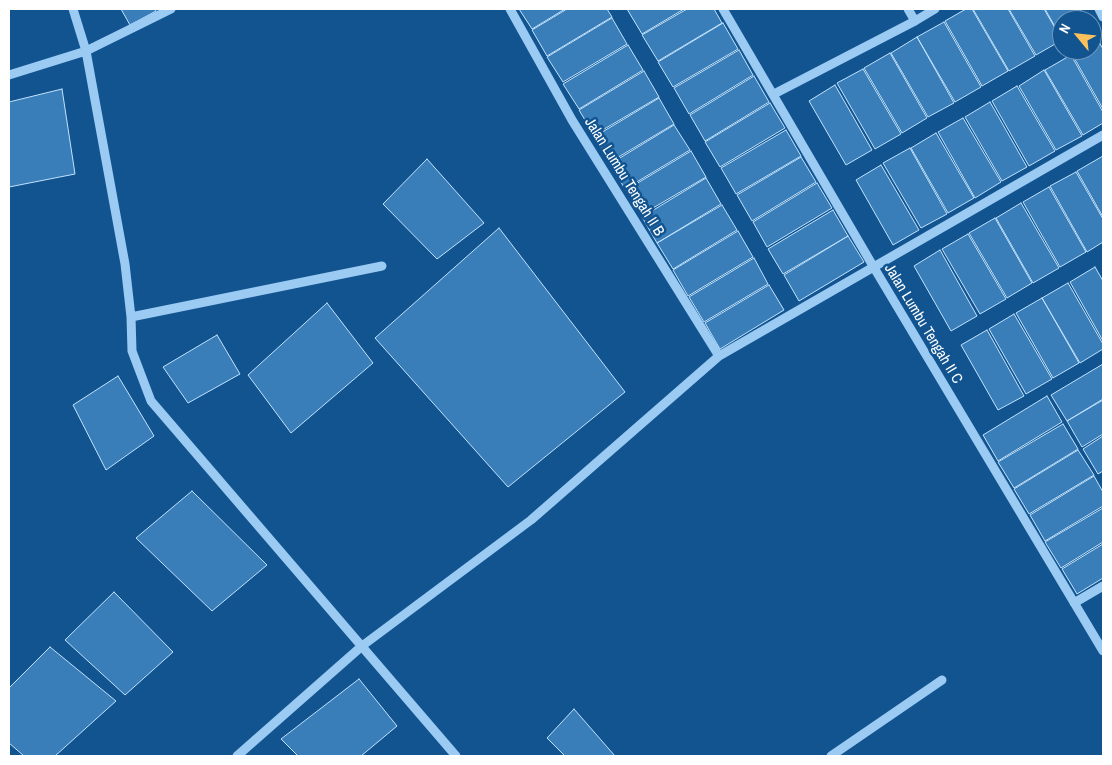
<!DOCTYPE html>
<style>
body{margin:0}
#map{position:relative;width:1112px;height:765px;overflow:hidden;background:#115490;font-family:"Archivo Narrow",sans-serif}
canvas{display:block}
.frame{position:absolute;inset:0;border:10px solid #fff;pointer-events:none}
.north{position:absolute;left:1052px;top:10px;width:50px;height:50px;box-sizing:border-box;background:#115490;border:1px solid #7098bc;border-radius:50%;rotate:298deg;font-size:14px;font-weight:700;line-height:20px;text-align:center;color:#fff}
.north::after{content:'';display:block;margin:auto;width:18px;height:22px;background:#ffc15c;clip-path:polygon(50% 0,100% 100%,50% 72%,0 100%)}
</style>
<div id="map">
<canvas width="1112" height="765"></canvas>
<div class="frame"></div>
<div class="north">N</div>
</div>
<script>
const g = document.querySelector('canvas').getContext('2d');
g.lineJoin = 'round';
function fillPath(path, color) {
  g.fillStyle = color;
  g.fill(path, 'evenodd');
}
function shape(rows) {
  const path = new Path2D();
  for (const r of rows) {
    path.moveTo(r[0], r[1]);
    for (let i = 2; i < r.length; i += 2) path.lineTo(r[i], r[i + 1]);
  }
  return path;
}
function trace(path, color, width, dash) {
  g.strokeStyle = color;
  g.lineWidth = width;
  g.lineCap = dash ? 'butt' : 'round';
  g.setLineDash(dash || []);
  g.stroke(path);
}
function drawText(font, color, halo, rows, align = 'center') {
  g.font = font + ' "Archivo Narrow",sans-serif';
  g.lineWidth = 5;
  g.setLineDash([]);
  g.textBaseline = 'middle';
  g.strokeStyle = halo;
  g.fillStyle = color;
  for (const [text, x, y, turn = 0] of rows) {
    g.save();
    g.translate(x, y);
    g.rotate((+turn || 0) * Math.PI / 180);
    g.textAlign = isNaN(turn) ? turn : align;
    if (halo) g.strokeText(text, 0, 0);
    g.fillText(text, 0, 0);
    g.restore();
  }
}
const building = shape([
 [121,9,155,9,156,11,130,25,121,9],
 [519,9,565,9,532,29,519,9],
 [567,9,607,9,612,17,547,56,532,30,567,9],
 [627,9,684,9,642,34,627,9],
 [687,9,714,9,722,23,658,61,642,35,687,9],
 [966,9,972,9,1008,71,982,86,945,21,966,9],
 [973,9,1008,9,1035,56,1009,71,973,9],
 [1009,9,1044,9,1062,40,1036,55,1009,9],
 [1045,9,1080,9,1086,20,1062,20,1062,39,1045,9],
 [612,18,627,44,563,82,547,57,612,18],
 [944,22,981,87,955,102,917,37,944,22],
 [723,23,738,49,673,87,658,62,723,23],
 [917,37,954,103,928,117,891,53,917,37],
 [1098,40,1103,49,1103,109,1072,54,1080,50,1092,50,1092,43,1098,40],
 [628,45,643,70,579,109,563,84,628,45],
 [739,50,753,75,689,114,674,88,739,50],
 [890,53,927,118,902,133,864,68,890,53],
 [1071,55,1103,112,1103,123,1083,135,1045,70,1071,55],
 [863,69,901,134,875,149,837,83,863,69],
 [1044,70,1082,136,1056,150,1019,86,1044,70],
 [644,71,659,97,594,135,579,110,644,71],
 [754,76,769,102,705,141,690,115,754,76],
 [835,85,872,150,846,165,809,101,835,85],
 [1017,86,1055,151,1029,166,992,101,1017,86],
 [62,89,75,174,9,187,9,102,62,89],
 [659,98,674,124,610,162,594,137,659,98],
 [990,102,1027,167,1002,181,965,117,990,102],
 [770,103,785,128,720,167,705,142,770,103],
 [963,118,1001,182,975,198,938,132,963,118],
 [674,125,690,150,625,189,610,164,674,125],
 [786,130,801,156,736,194,721,168,786,130],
 [936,133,974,198,948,213,911,148,936,133],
 [910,148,947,214,921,228,883,163,910,148],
 [691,151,706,177,641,215,626,190,691,151],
 [1103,156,1103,217,1077,171,1103,156],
 [801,157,816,182,752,221,737,195,801,157],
 [427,159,484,223,437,259,383,204,427,159],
 [881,165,919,230,893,245,856,180,881,165],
 [1076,172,1103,219,1103,242,1087,252,1050,186,1076,172],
 [706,178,721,204,657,243,642,217,706,178],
 [817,183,832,208,767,247,753,222,817,183],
 [1049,187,1086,252,1060,267,1023,202,1049,187],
 [1021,203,1059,268,1033,283,996,218,1021,203],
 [722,205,737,230,673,269,657,243,722,205],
 [833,210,848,236,783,274,768,249,833,210],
 [995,218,1032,283,1007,298,969,233,995,218],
 [499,228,625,392,508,487,375,338,499,228],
 [738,231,753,257,688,296,673,270,738,231],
 [968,234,1006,299,980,314,942,249,968,234],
 [848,236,864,262,799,301,784,275,848,236],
 [940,250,977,316,951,331,914,266,940,250],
 [754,258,768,284,704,322,689,297,754,258],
 [1095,267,1103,281,1103,341,1070,282,1095,267],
 [1068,283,1103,344,1103,349,1080,363,1042,298,1068,283],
 [769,285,784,310,720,349,705,323,769,285],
 [1042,298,1079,363,1053,378,1016,313,1042,298],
 [327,303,373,363,291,433,248,375,327,303],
 [1014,314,1052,379,1026,394,989,329,1014,314],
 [987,330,1024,396,998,410,961,345,987,330],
 [217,335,240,374,188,403,163,367,217,335],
 [1103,364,1103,399,1067,421,1051,395,1103,364],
 [118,376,154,436,106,470,73,405,118,376],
 [1047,396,1062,422,998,461,983,435,1047,396],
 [1103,400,1103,434,1082,447,1067,421,1103,400],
 [1063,424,1078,449,1014,488,998,462,1063,424],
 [1103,436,1103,471,1098,474,1083,449,1103,436],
 [1078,450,1094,475,1029,514,1014,489,1078,450],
 [1094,476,1103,492,1103,506,1045,541,1030,515,1094,476],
 [192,491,267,565,212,611,136,538,192,491],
 [1103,508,1103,542,1061,568,1045,542,1103,508],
 [1103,544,1103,578,1077,594,1062,569,1103,544],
 [114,592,173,652,125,695,65,640,114,592],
 [50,647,116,701,55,756,24,756,9,743,9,688,50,647],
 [359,679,397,726,361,756,298,756,281,739,359,679],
 [574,709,615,756,565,756,547,738,574,709]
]);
fillPath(building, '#397eb9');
trace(building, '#c2e2fd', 1);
trace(shape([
 [73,9,86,51,125,264,131,317,132,351,151,401,456,756],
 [510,9,572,120,719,356],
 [723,9,873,266,1103,651],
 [908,9,915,21],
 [1099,9,1103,17],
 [9,75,86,51,171,9],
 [774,94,915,21,935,9],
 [131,317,382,266],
 [1074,603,1103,586],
 [237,756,362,646,531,520,719,356,1103,135],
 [831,756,942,680]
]), '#9bcaf3', 9);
drawText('15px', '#fff', '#115490', [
 ["Jalan Lumbu Tengah II B",624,177,58],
 ["Jalan Lumbu Tengah II C",923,324,59]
]);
</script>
